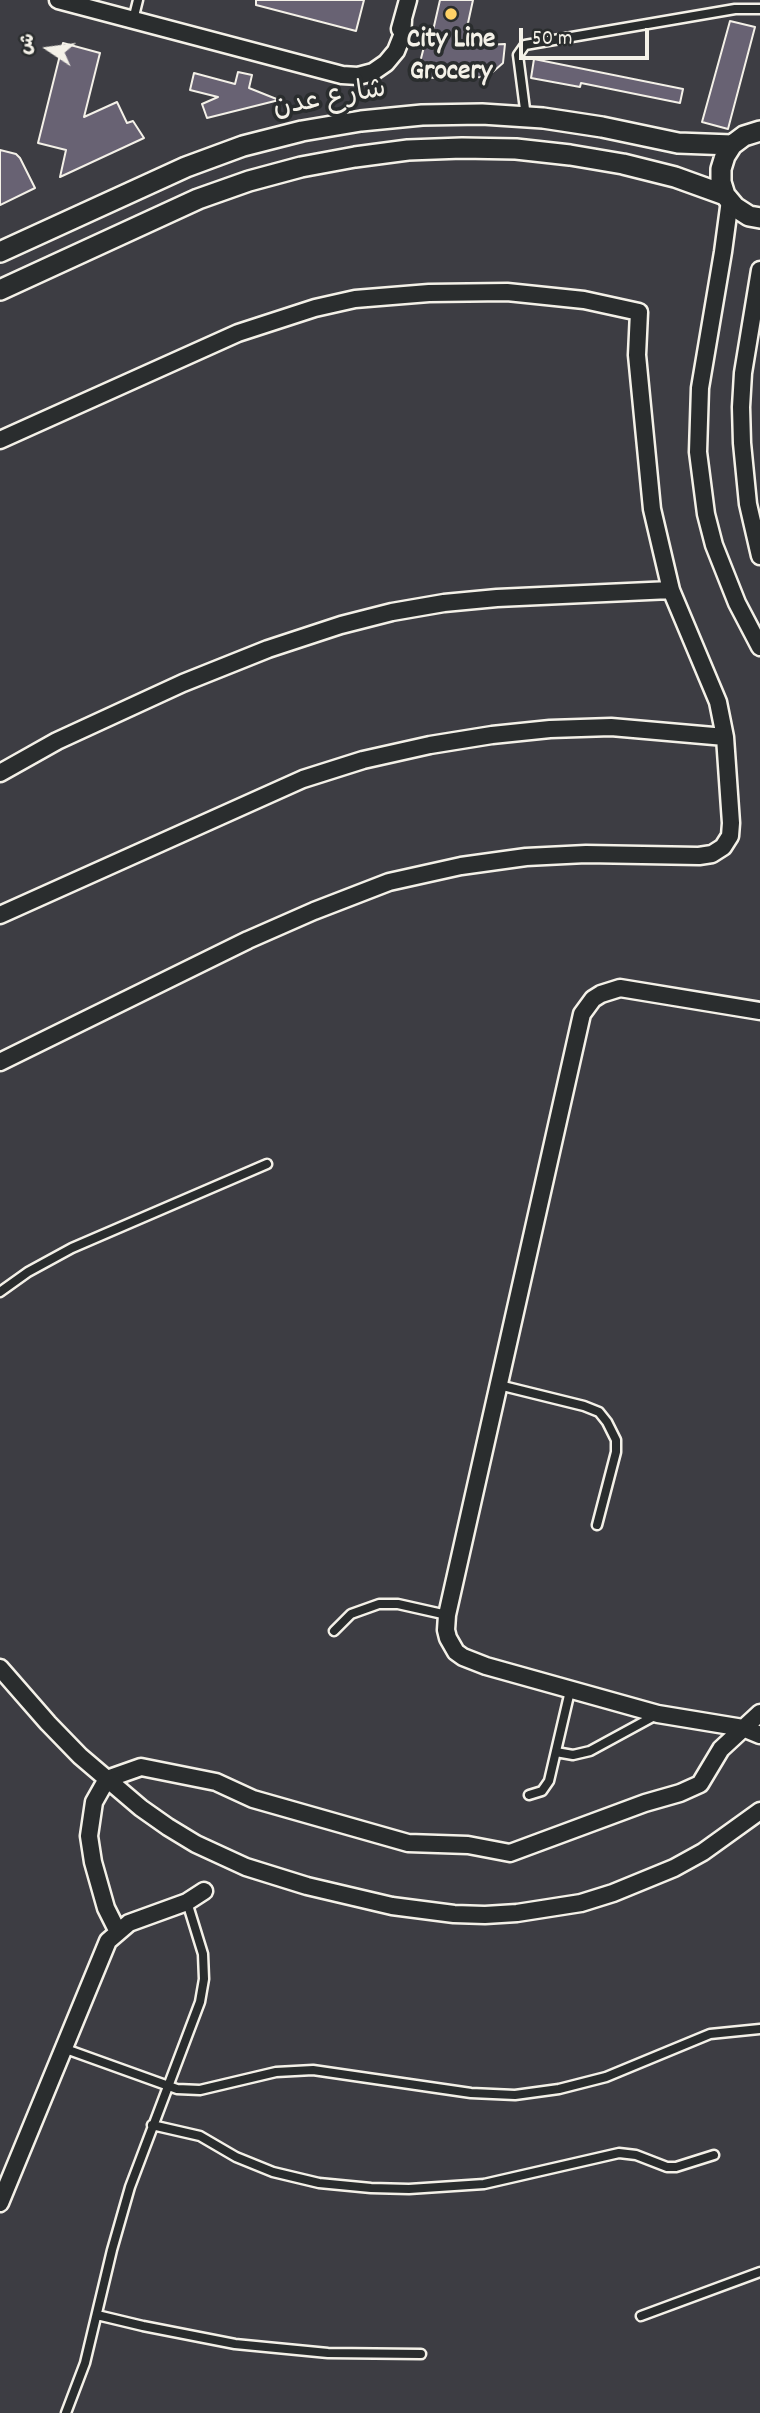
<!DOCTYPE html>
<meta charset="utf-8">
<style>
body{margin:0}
#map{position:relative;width:760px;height:2413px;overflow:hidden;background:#3d3d43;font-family:Dekko,"Playpen Sans Arabic",sans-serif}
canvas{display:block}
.north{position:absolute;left:14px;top:14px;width:70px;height:70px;-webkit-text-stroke:5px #2a2d2e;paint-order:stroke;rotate:283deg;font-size:19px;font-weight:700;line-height:28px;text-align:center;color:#f4f1e8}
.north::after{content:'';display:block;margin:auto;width:24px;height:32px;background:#f4f1e8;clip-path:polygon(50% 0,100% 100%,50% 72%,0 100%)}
.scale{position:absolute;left:519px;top:28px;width:130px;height:32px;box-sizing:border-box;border:4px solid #f4f1e8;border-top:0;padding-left:9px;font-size:21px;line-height:24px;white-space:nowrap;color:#f4f1e8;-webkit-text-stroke:5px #2a2d2e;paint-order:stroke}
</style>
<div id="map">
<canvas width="760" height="2413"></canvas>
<div class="north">ش</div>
<div class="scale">50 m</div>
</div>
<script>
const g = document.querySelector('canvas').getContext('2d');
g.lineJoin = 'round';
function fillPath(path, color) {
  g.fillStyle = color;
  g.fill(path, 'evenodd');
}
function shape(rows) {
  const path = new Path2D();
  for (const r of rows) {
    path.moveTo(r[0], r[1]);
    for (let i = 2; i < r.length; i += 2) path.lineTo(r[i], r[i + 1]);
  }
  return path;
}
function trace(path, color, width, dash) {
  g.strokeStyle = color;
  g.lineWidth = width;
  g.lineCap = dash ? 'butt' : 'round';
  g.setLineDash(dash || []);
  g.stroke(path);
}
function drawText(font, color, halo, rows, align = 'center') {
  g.font = font + ' Dekko,"Playpen Sans Arabic",sans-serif';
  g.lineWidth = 7;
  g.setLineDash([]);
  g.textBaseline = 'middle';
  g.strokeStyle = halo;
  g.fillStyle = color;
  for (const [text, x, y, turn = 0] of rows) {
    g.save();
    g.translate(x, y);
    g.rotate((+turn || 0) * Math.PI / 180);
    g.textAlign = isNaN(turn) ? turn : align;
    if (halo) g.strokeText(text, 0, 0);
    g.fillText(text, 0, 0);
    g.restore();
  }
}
const building = shape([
 [256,0,364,0,356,31,256,5,256,0],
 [440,0,473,0,463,46,505,44,503,63,487,77,416,78,427,35,432,35,440,0],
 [730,21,755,27,728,129,702,122,730,21],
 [63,43,100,53,84,117,117,102,127,123,133,121,144,138,60,177,66,150,38,143,63,43],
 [534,59,683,89,680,103,581,83,580,87,531,78,534,59],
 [238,72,252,75,249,88,279,100,207,118,202,104,218,97,190,90,194,73,235,84,238,72],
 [0,150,16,154,20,158,35,188,0,205,0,150]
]);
fillPath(building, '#686273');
trace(building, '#f4f1e8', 2);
const service = shape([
 [133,20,138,0],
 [526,117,518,55,525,45,735,9,760,9],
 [0,1292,28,1272,72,1248,267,1164],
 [499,1385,584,1406,599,1412,607,1422,616,1440,616,1452,597,1525],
 [334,1631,351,1614,379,1604,398,1604,447,1615],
 [556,1752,573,1755,590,1751,658,1714],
 [529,1795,542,1791,549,1781,570,1691],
 [63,2048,177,2089,200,2090,276,2072,313,2070,471,2093,515,2095,559,2089,606,2077,710,2034,760,2029],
 [152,2125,200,2136,236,2157,273,2172,319,2183,371,2188,409,2189,484,2184,619,2153,636,2155,667,2167,676,2167,714,2155],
 [97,2315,143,2326,235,2344,328,2353,421,2354],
 [641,2316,760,2272],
 [66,2413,85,2363,112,2250,130,2187,200,2002,204,1979,203,1954,187,1902]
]);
const minor = shape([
 [58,0,342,75,358,76,373,72,386,63,396,51,402,36,403,20],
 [400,29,408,0],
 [730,200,723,252,700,388,698,452,706,514,714,545,737,603,760,647],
 [760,270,743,373,741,407,742,443,748,504,760,556],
 [0,440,238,333,315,308,355,299,429,293,507,292,584,300,639,312,637,355,652,509,671,590,718,702,725,737,731,823,730,836,723,847,712,854,699,856,586,854,526,857,461,866,389,882,314,911,248,940,0,1062],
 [0,773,57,741,183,683,268,649,341,625,392,612,444,603,497,598,671,590],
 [0,915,303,779,363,760,430,745,492,735,550,729,611,727,725,737],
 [760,1011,620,988,601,994,593,999,582,1014,447,1615,446,1630,448,1638,456,1652,463,1657,486,1666,658,1714,743,1728,760,1735],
 [0,1668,48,1723,80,1756,141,1808,168,1827,196,1844,246,1867,307,1886,392,1906,454,1914,485,1915,517,1913,581,1903,613,1893,674,1868,703,1852,760,1811],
 [117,1930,106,1908,93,1862,89,1836,94,1802,107,1779,141,1767,216,1782,253,1799,408,1843,468,1845,510,1853,645,1803,680,1793,700,1784,721,1749,760,1713],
 [0,2203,108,1941,129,1923,187,1902,204,1891]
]);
const tertiary = shape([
 [760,131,744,136,732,145,725,156,721,169,721,182,725,195,735,207,749,216,760,218],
 [0,252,186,167,243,146,302,131,361,121,422,115,482,114,543,118,602,127,678,143,732,145],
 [0,290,198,199,249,181,301,167,355,157,408,150,462,148,516,149,570,155,623,164,675,177,725,195]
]);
trace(service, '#f4f1e8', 13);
trace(minor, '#f4f1e8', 21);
trace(tertiary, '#f4f1e8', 24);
trace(service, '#2a2d2e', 8);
trace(minor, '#2a2d2e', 16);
trace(tertiary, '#2a2d2e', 19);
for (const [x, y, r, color] of [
 [451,14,7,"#ffd166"]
]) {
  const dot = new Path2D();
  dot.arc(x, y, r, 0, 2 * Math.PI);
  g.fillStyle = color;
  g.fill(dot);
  trace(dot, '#2a2d2e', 2.5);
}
drawText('bold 28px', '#f4f1e8', '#2a2d2e', [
 ["City Line",451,42],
 ["Grocery",451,74]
]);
drawText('28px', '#f4f1e8', '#2a2d2e', [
 ["شارع عدن",330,101,-10]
]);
</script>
